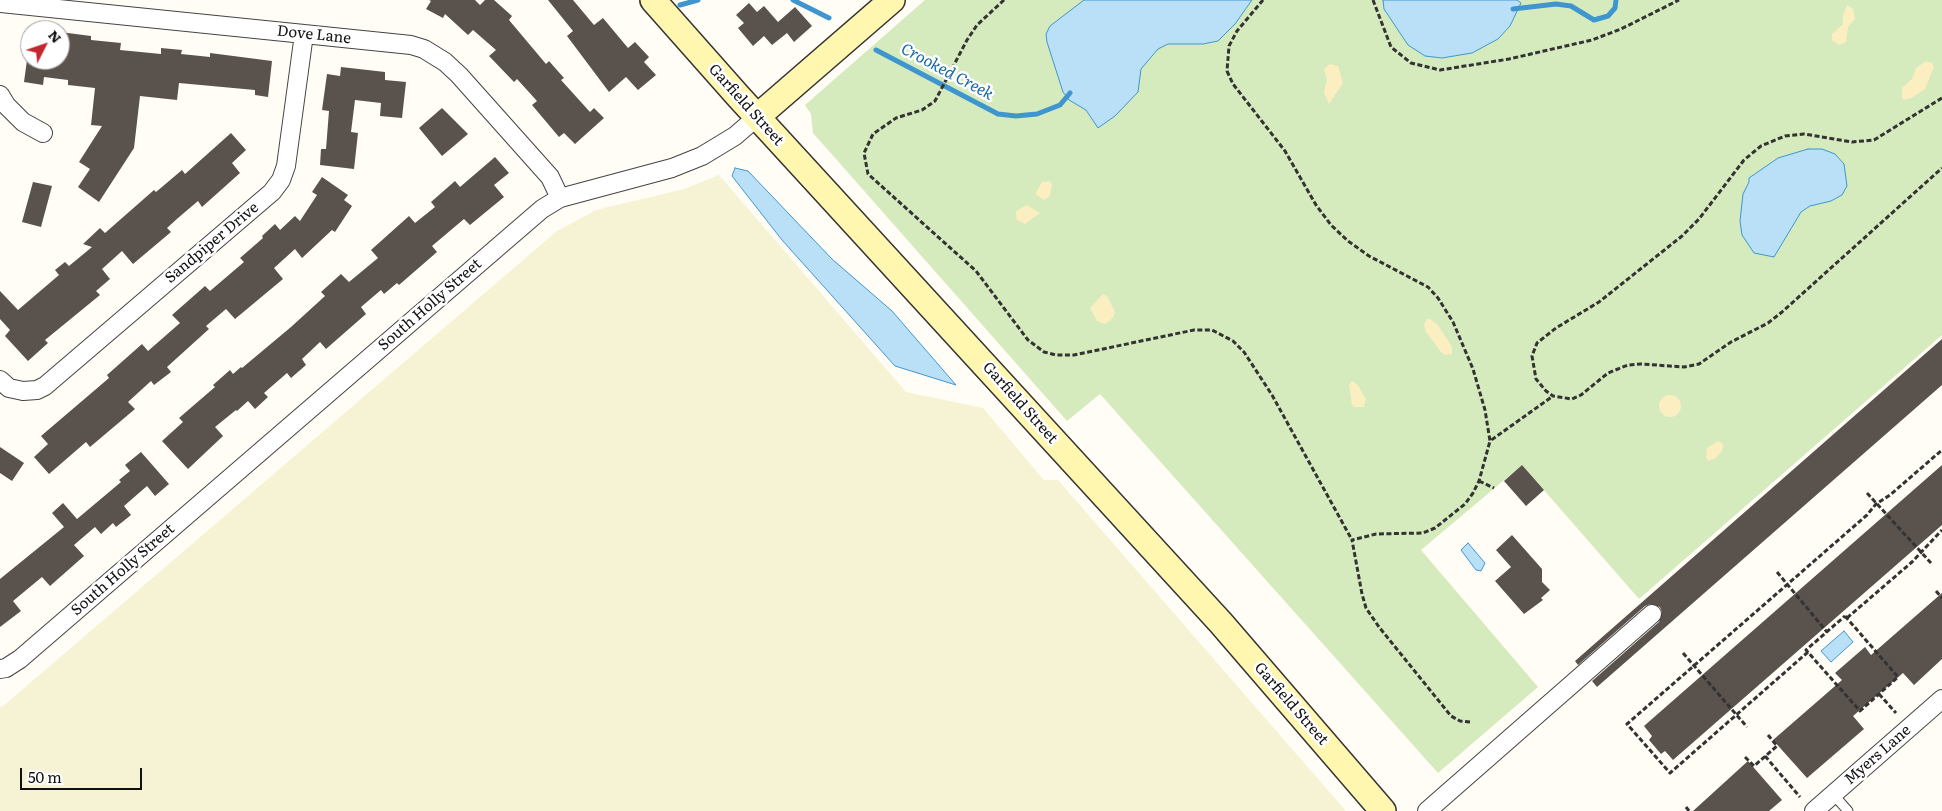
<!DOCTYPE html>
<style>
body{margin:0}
#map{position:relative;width:1942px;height:811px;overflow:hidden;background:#fffdf5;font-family:Literata,serif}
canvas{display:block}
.north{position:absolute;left:20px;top:20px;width:50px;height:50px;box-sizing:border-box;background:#fff;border:1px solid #a0a0a0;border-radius:50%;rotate:49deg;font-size:14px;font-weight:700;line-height:20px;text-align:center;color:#111}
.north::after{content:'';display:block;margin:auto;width:18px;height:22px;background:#c4262e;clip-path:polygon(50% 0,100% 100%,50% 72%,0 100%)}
.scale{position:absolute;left:20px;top:768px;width:122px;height:22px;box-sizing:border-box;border:2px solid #111;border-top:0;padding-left:6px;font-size:15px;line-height:18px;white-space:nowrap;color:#111;-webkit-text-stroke:4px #fff;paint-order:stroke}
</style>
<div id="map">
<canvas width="1942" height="811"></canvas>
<div class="north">N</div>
<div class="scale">50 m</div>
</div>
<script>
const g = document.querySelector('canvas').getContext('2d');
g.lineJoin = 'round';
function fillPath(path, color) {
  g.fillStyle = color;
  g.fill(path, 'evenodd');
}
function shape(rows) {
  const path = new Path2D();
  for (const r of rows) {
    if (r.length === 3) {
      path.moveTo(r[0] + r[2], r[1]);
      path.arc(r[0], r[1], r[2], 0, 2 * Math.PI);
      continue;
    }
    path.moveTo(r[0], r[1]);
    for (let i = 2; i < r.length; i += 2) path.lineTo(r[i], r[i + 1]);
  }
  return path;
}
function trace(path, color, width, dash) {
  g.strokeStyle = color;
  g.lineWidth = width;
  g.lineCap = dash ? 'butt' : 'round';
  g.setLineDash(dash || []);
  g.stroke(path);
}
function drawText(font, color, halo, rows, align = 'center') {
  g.font = font + ' Literata,serif';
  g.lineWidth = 5;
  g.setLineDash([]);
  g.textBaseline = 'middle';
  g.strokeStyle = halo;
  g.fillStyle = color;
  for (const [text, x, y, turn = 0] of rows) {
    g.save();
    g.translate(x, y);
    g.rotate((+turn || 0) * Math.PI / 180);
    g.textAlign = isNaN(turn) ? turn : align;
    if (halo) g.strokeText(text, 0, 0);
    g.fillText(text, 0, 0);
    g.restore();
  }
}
fillPath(shape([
 [719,175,906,392,983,408,1044,480,1058,480,1346,811,0,811,0,706,2,707,557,231,596,210,684,189]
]), '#f6f3d4');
fillPath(shape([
 [925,0,1942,0,1942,335,1639,599,1522,465,1421,550,1538,687,1438,773,1100,394,1067,421,813,133,811,114,805,105]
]), '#d5ebbd');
fillPath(shape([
 [1847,5,1853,9,1855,19,1848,27,1846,42,1839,45,1832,40,1832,34,1843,24,1843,15],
 [1926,61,1932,63,1934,67,1925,89,1913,97,1904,100,1902,98,1902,88,1912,79,1916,68],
 [1330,64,1338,66,1343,83,1329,104,1324,93,1327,79,1324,69],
 [1042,182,1049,181,1052,184,1050,196,1044,200,1035,194],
 [1027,205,1040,213,1025,224,1017,220,1016,215,1016,211],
 [1103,294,1107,296,1115,312,1113,318,1105,324,1097,321,1090,308],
 [1427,319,1430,319,1438,325,1452,347,1452,354,1445,355,1441,352,1426,332,1424,325],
 [1352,381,1357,384,1366,399,1364,407,1355,407,1352,405,1349,385],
 [1670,406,11],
 [1718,441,1723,444,1722,451,1716,458,1708,461,1706,458,1707,448]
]), '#fbeec1');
const water = shape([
 [1084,0,1252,0,1235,24,1218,41,1203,44,1168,44,1158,49,1141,69,1138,92,1115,116,1098,128,1086,110,1069,100,1063,92,1047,42,1046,34,1050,26,1084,0],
 [1383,0,1517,0,1521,3,1510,26,1498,39,1472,53,1442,58,1425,56,1408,45,1384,9,1383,0],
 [1808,149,1822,149,1835,154,1844,164,1847,186,1842,195,1831,201,1810,206,1801,212,1774,257,1754,253,1742,235,1740,221,1743,194,1749,182,1749,178,1778,158,1808,149],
 [735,168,748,171,832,259,892,311,956,385,895,366,782,240,732,176,735,168],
 [1468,543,1485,563,1481,571,1476,570,1461,550,1468,543],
 [1844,631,1853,642,1831,662,1821,651,1844,631]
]);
fillPath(water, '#b9e0f7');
trace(water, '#3f96cf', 1);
trace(shape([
 [793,0,829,18],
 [680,5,698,0],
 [1513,9,1556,4,1571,6,1594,20,1608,16,1615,8,1616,0],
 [876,50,998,114,1016,116,1037,114,1060,105,1070,93]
]), '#3f96cf', 5);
fillPath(shape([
 [429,0,475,0,480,5,485,0,494,0,512,16,509,20,546,64,549,61,564,78,561,80,590,112,594,108,604,118,575,144,564,133,559,137,532,105,537,101,517,79,514,82,489,56,496,50,473,30,468,35,445,14,443,18,426,9,431,1],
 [548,0,573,0,594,25,603,18,628,48,635,42,649,57,644,62,656,75,638,90,626,77,609,92,567,36,573,31],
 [749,3,757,12,764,6,778,22,795,7,812,26,794,42,787,33,772,45,764,36,753,46,738,28,744,23,736,15],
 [60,32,91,36,91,40,121,43,120,50,161,54,161,48,182,50,181,54,210,57,210,53,272,61,268,97,255,95,255,90,179,83,177,100,140,96,134,148,99,202,78,187,90,169,79,162,102,126,91,125,95,88,68,85,68,80,44,77,43,85,24,82,27,60,60,60],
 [341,67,385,72,385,80,406,82,402,118,380,116,381,103,355,100,351,132,358,133,354,169,320,165,321,149,326,149,329,111,322,110,327,74,340,76],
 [442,108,468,134,442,156,419,128],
 [231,133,246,150,232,163,240,173,202,207,198,201,178,218,167,228,171,232,133,264,122,251,102,269,110,279,96,291,100,295,45,340,48,343,28,361,5,336,10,330,0,319,0,291,18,310,59,275,55,270,65,262,69,266,92,247,83,244,100,228,105,233,154,190,156,192,182,170,185,174],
 [495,157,509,173,494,185,504,197,470,225,464,219,432,246,437,252,399,285,397,283,384,294,381,290,361,307,366,314,326,349,320,342,302,359,306,365,291,378,287,373,264,393,268,397,255,409,248,401,237,411,236,410,215,427,223,436,188,469,162,441,183,422,179,418,215,387,213,385,230,370,233,374,241,367,242,368,291,327,325,296,321,292,341,274,349,282,378,258,371,250,409,216,415,223,435,207,431,202,455,181,460,187],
 [322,177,348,195,344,200,352,206,335,232,332,230,302,258,295,249,274,268,283,279,235,319,226,309,206,326,209,329,167,367,171,372,154,385,151,381,128,402,135,409,90,447,86,442,49,474,34,457,48,444,41,436,109,378,107,375,142,344,148,351,180,323,172,315,205,286,210,291,244,262,240,258,263,238,262,236,275,224,280,230,295,216,300,221,317,195,312,192],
 [33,182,52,186,41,227,22,222],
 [1942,339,1942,385,1597,687,1592,681,1659,622,1662,612,1660,607,1650,604,1645,606,1578,665,1575,661],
 [0,447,24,463,12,481,0,473],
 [141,452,169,484,155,496,147,486,124,506,131,515,116,527,113,523,101,534,95,527,74,545,84,556,50,586,42,577,13,601,21,611,0,627,0,579,64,527,52,513,63,503,77,519,121,482,119,480,130,471,125,465],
 [1522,465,1544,490,1526,506,1504,481],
 [1942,465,1942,525,1673,760,1665,751,1661,754,1649,740,1652,736,1644,726],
 [1512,535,1542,569,1542,582,1550,590,1541,598,1543,600,1524,614,1495,581,1511,567,1496,550],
 [1942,593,1942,659,1914,685,1903,673,1853,716,1864,729,1807,778,1773,740,1842,680,1835,673,1865,647,1871,655],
 [1748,761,1782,800,1769,811,1693,811]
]), '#5a524d');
const lane = shape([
 [1833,794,1848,811]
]);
const street = shape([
 [0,3,304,34,411,45,424,49,445,62,459,75,550,177,560,198],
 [0,95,6,105,23,122,43,133],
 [0,380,9,388,23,391,37,390,45,386,272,192,281,180,286,166,304,34],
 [0,669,6,668,20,659,542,209,560,198,672,168,702,156,735,136,757,117],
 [1427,811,1652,614],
 [1814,811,1942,699]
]);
const secondary = shape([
 [653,0,738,96,1221,623,1383,811],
 [757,117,892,0]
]);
trace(lane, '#444', 11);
trace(street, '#444', 20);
trace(secondary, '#333', 28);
trace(shape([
 [1004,0,977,25,967,40,935,101,922,110,896,118,873,134,864,153,868,174,976,271,1028,340,1044,352,1056,355,1074,355,1194,330,1212,330,1233,341,1244,352,1272,395,1352,540],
 [1263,0,1237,31,1229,46,1227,71,1233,84,1285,151,1316,205,1331,225,1348,241,1369,256,1428,287,1438,298,1453,322,1473,369,1485,410,1490,441,1553,396],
 [1373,0,1391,47,1411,63,1440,70,1509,59,1592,40,1621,29,1679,0],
 [1942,98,1874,140,1852,142,1804,134,1785,136,1761,146,1744,160,1699,219,1682,236,1599,302,1556,328,1537,343,1532,356,1536,379,1546,391,1553,396,1572,399,1581,395,1608,373,1628,365,1641,364,1684,367,1699,364,1731,342,1768,323,1782,312,1942,168],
 [1479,481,1494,488],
 [1867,493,1931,563],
 [1777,572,1827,632],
 [1936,591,1942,598],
 [1845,616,1898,677,1860,711,1806,650,1845,616],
 [1847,618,1912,562,1942,530],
 [1808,652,1670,773,1627,724,1867,515,1876,504,1890,495,1942,450],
 [1683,653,1747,727],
 [1879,694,1896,713],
 [1470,722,1460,721,1451,716,1379,627,1366,608,1362,594,1352,540,1376,534,1423,533,1435,528,1465,504,1473,493,1479,481,1490,441],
 [1765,756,1800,797],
 [1745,757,1754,766,1777,746,1768,735],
 [1686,807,1689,811]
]), '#333', 3, [5, 2.5]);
trace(lane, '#fff', 9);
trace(street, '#fff', 18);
trace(secondary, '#fff6b0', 25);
drawText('15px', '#111', '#fff', [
 ["Dove Lane",314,35,6],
 ["Garfield Street",746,105,48],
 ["Sandpiper Drive",212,243,-40],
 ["South Holly Street",430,305,-41],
 ["Garfield Street",1020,403,48],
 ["South Holly Street",123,570,-41],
 ["Garfield Street",1291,704,49],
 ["Myers Lane",1878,755,-41]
]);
drawText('italic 16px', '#1768a6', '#fff', [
 ["Crooked Creek",947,72,28]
]);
</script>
